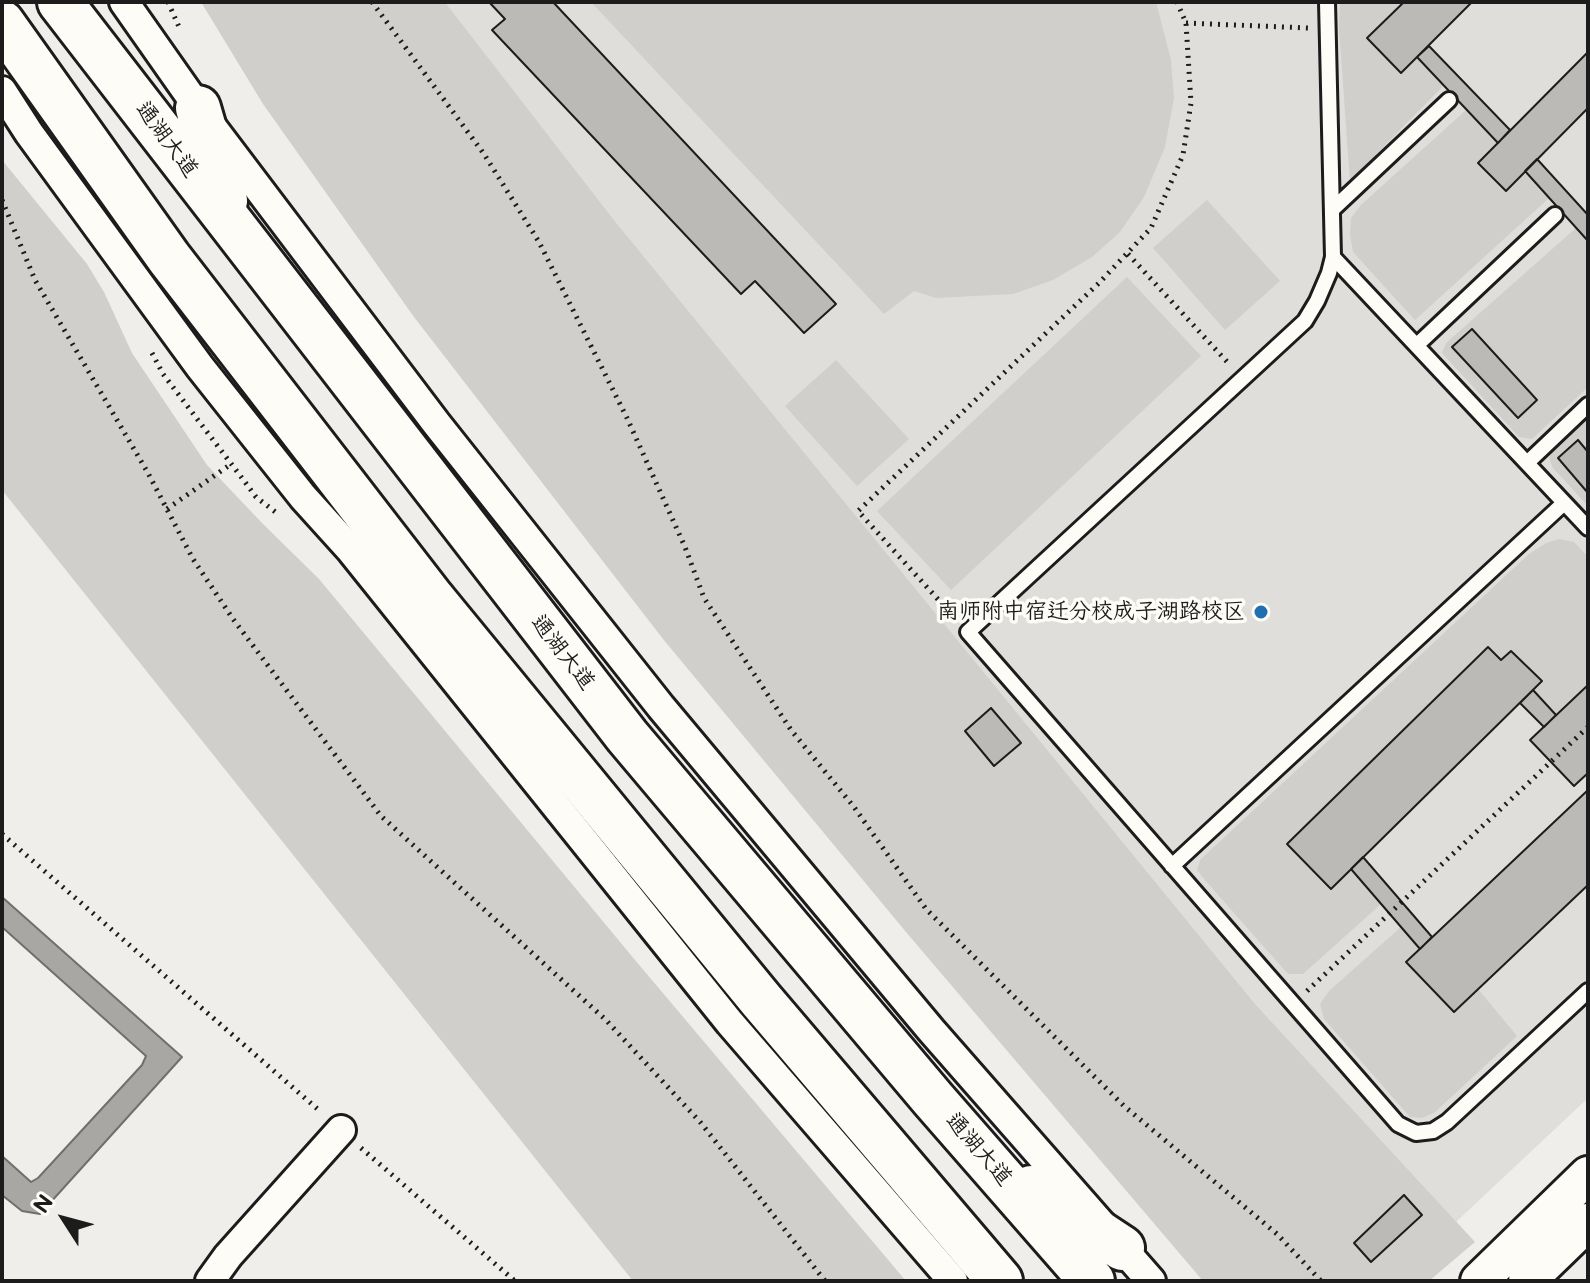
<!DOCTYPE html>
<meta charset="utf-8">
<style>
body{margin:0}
#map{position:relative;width:1590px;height:1283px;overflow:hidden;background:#f0eeea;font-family:"Balsamiq Sans",sans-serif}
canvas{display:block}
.frame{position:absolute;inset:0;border:4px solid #1c1c1c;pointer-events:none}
.north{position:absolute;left:24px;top:1179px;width:80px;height:80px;-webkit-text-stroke:6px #fdfcf7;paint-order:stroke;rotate:306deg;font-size:22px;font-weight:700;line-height:32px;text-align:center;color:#1c1c1c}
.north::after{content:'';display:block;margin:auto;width:28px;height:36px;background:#1c1c1c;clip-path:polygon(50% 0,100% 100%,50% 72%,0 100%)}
</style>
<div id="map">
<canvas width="1590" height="1283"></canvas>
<div class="frame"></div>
<div class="north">N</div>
</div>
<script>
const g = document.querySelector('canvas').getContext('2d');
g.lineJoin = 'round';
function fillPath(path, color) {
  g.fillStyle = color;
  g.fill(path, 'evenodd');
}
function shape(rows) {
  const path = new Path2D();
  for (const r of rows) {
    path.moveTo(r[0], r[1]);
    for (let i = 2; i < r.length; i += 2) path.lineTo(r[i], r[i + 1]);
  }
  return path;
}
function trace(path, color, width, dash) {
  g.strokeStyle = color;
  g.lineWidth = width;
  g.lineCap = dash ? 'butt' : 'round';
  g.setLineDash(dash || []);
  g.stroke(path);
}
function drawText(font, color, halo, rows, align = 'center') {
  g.font = font + ' "Balsamiq Sans","LXGW WenKai TC",sans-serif';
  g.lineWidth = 7;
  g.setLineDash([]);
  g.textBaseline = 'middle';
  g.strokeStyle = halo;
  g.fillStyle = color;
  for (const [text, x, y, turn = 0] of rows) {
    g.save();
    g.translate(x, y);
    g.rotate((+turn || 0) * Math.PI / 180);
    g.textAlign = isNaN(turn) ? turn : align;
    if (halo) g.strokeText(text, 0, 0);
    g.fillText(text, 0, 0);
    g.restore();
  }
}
fillPath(shape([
 [445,2,1588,2,1588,1098,1456,1222,1256,1005,614,220]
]), '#e0deda');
fillPath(shape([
 [201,2,445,2,614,220,1256,1005,1475,1242,1429,1281,1203,1281,906,932,663,639,414,317,263,104],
 [591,2,1156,2,1171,60,1174,98,1165,147,1144,197,1120,232,1092,257,1053,280,1013,294,936,298,914,291,884,314],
 [1340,2,1404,2,1367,39,1401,72,1417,57,1444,85,1350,181,1339,29],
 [1466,110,1498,143,1478,163,1525,171,1549,198,1415,320,1353,252,1350,235,1351,218,1361,205],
 [2,160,87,264,104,292,132,353,207,465,262,523,319,579,635,960,906,1281,633,1281,2,490],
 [1207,200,1280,281,1225,330,1153,248],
 [1576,228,1588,241,1588,387,1532,439,1519,437,1442,353,1446,343],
 [1127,277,1201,356,951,590,877,511],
 [836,360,909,439,857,486,785,406],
 [1588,419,1588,506,1553,468,1549,458,1553,450],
 [1559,539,1574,542,1588,557,1588,686,1556,715,1533,690,1541,681,1512,651,1501,660,1487,647,1287,844,1331,889,1351,869,1381,904,1303,974,1288,974,1204,879,1197,870,1200,860,1529,554,1546,543],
 [1401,927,1420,949,1406,962,1453,1012,1478,989,1517,1036,1434,1113,1422,1118,1410,1117,1324,1019,1320,1004,1329,991]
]), '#d0cfcc');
const water = shape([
 [2,897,182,1057,40,1214,22,1211,2,1195,2,1156,31,1182,38,1178,142,1065,146,1056,2,927,2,897]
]);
fillPath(water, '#a8a7a3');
trace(water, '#706f6d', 2);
const building = shape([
 [489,2,553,2,836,304,804,333,755,281,741,294,492,30,505,19,489,2],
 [1404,2,1472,2,1401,73,1367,38,1404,2],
 [1429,46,1510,130,1498,143,1417,57,1429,46],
 [1588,52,1588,108,1506,191,1478,163,1588,52],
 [1537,159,1588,215,1588,241,1525,171,1537,159],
 [1472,329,1537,400,1518,418,1452,347,1472,329],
 [1578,440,1588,452,1588,493,1558,458,1578,440],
 [1488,647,1501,660,1511,651,1542,681,1331,889,1287,844,1488,647],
 [1588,685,1588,773,1574,786,1530,740,1588,685],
 [1533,690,1556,715,1544,727,1520,703,1533,690],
 [991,708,1021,743,994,766,965,731,991,708],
 [1588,790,1588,885,1454,1012,1406,962,1588,790],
 [1363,857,1432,937,1420,949,1351,869,1363,857],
 [1404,1195,1422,1215,1371,1262,1354,1243,1404,1195]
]);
fillPath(building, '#bbbab6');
trace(building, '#1c1c1c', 2);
const service = shape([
 [1327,2,1333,257,1329,273,1317,301,1305,321,968,632,1398,1124,1416,1133,1433,1131,1447,1122,1588,991],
 [1332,210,1449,100],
 [1333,257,1588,528],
 [1417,345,1555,215],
 [1527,463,1588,405],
 [1172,866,1564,503]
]);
const minor = shape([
 [124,2,209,123,436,423,661,707,931,1030,1151,1281],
 [2,91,29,133,200,367,303,497,350,549,730,1023,953,1281],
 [210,1281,228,1256,341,1130]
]);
const tertiary = shape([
 [1479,1281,1588,1175],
 [1527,1281,1588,1222]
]);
const primary = shape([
 [60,2,627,736,933,1099,1092,1281],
 [2,23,169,258,430,596,761,1000,1000,1281],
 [198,108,225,201],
 [1031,1188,1122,1248]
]);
trace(service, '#1c1c1c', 20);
trace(minor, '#1c1c1c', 34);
trace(tertiary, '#1c1c1c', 42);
trace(primary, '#1c1c1c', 50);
trace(shape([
 [168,2,179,27],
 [372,2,484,154,539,242,627,418,685,547,704,598,791,730,854,807,926,909,1124,1106,1277,1234,1321,1281],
 [1186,23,1308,28],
 [2,200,35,280,148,473,193,559,233,619,381,816,606,1020,701,1123,825,1281],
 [1128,254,1230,365],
 [152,353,163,374,242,478,256,497,278,514],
 [167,509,231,464],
 [954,617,858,511,1099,283,1151,228,1183,155,1191,103,1186,23,1177,2],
 [2,834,321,1112],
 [1307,991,1588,727],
 [361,1148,515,1281]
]), '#1c1c1c', 5, [2, 6]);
trace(service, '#fdfcf7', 14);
trace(minor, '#fdfcf7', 28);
trace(tertiary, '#fdfcf7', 36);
trace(primary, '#fdfcf7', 44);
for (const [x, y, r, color] of [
 [1261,612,8,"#1f6fb2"]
]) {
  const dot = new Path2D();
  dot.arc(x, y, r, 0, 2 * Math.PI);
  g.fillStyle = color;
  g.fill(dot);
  trace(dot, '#fdfcf7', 3);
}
drawText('22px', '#1c1c1c', '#fdfcf7', [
 ["通湖大道",166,140,53],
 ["通湖大道",562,653,52],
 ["通湖大道",978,1150,49]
]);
drawText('22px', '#1c1c1c', '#fdfcf7', [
 ["南师附中宿迁分校成子湖路校区",1245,612]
], 'right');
</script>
